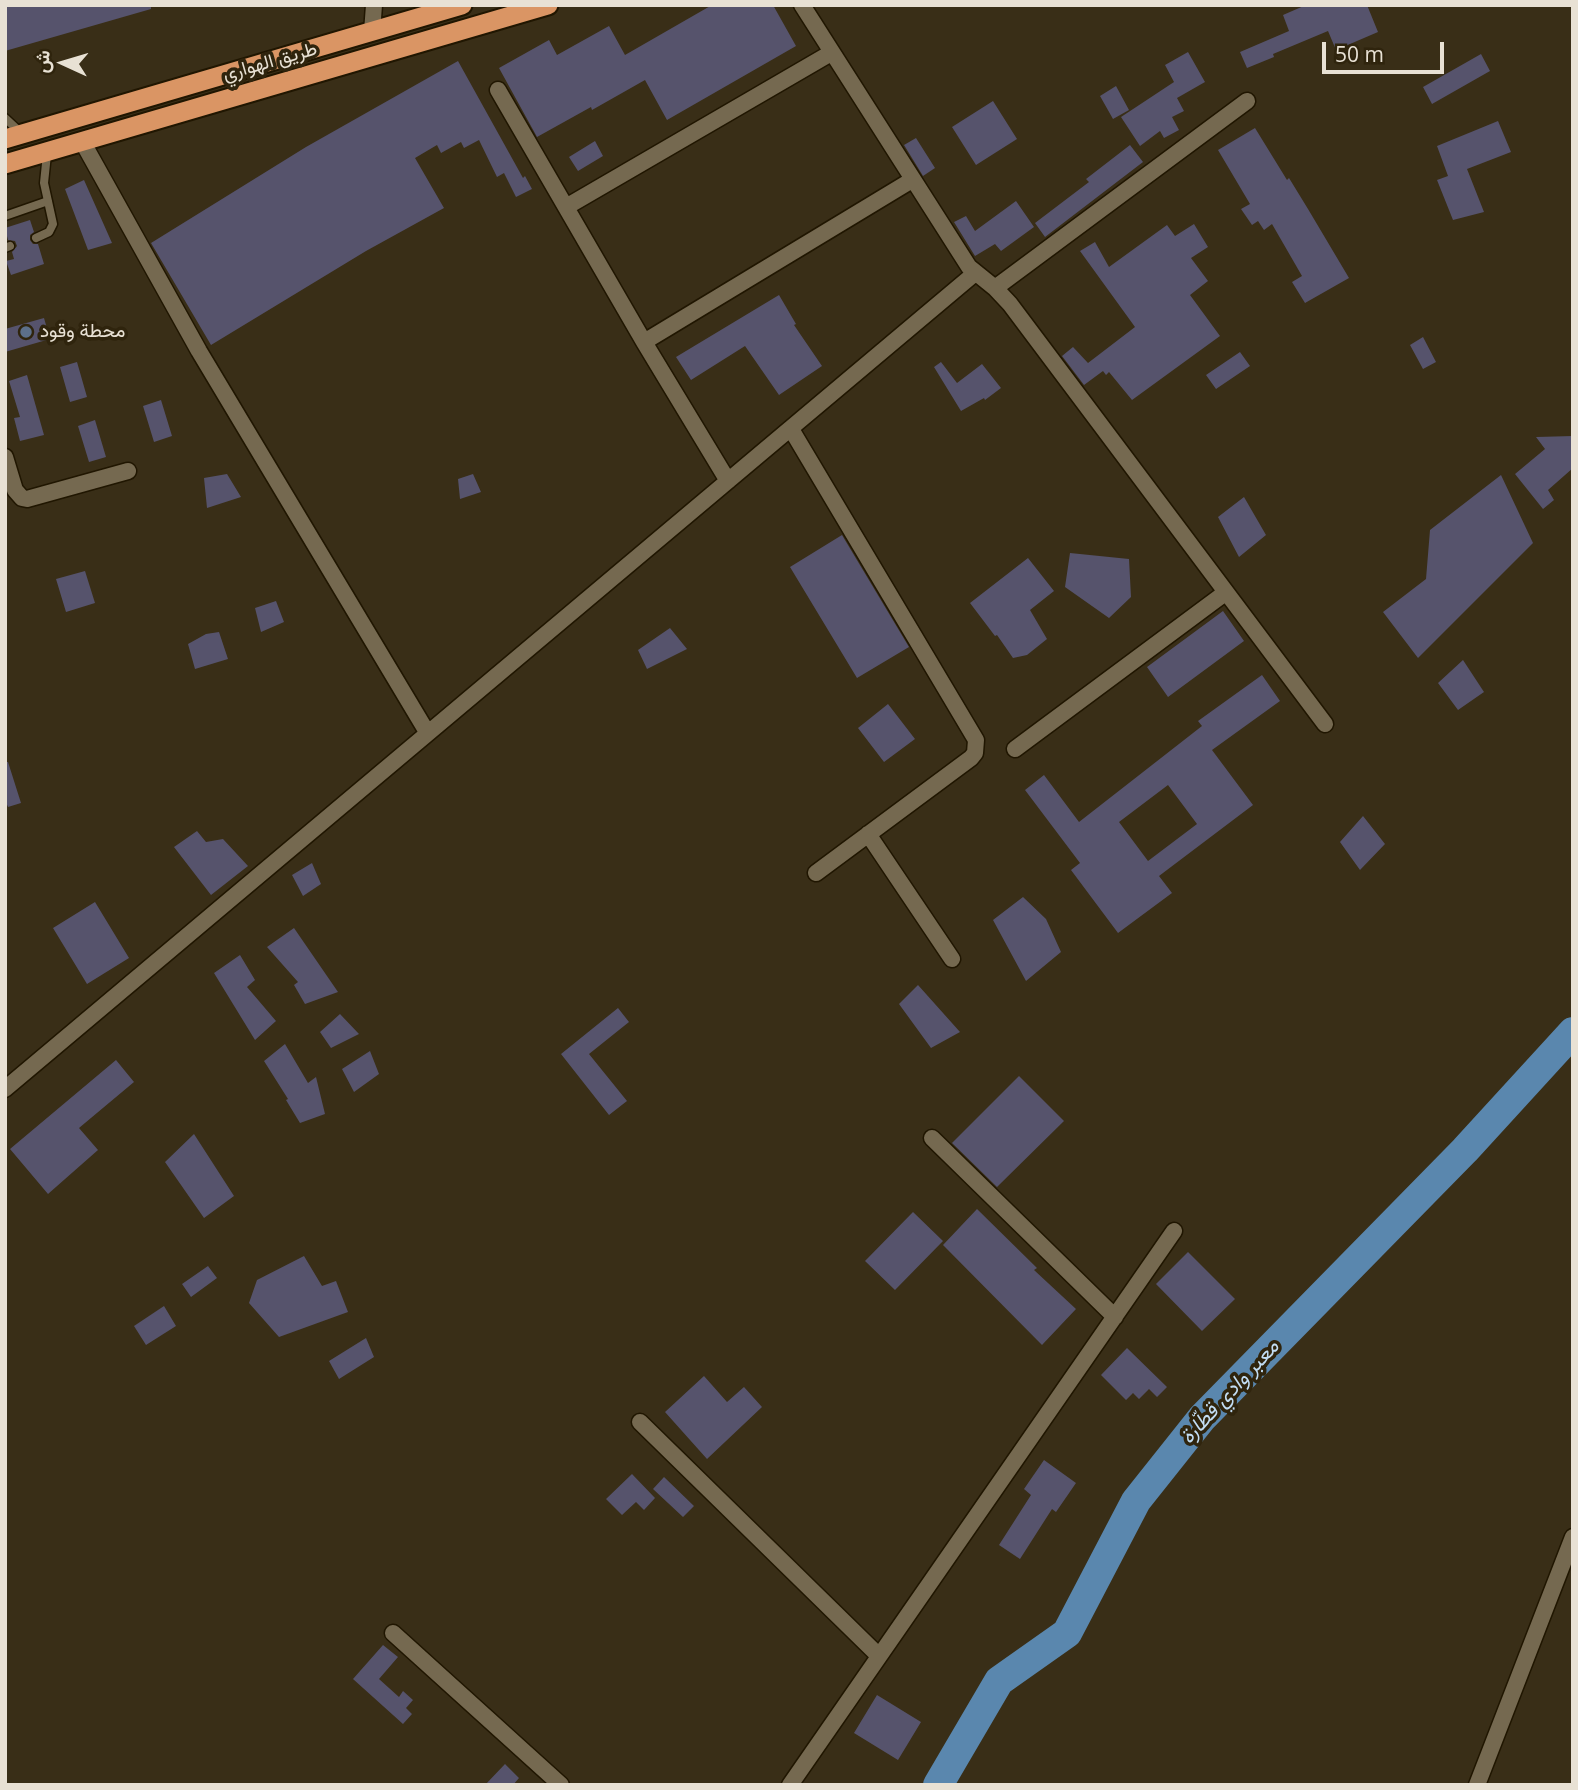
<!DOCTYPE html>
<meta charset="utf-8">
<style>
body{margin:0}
#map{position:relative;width:1578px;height:1790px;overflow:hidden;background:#392e17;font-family:"Open Sans",Vazirmatn,sans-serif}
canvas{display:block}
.frame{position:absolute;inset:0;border:7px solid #e8e1d4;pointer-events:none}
.north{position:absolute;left:28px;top:28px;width:70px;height:70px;-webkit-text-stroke:5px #2f240d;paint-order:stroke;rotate:274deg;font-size:19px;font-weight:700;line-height:28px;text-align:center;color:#e8e1d4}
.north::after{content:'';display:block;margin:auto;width:24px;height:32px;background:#e8e1d4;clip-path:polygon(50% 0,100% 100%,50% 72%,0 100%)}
.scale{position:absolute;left:1322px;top:42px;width:122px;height:32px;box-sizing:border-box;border:4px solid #e8e1d4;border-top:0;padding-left:9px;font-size:21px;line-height:24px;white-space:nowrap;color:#e8e1d4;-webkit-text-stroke:5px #2f240d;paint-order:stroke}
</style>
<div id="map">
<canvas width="1578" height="1790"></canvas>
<div class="frame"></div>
<div class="north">ش</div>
<div class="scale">50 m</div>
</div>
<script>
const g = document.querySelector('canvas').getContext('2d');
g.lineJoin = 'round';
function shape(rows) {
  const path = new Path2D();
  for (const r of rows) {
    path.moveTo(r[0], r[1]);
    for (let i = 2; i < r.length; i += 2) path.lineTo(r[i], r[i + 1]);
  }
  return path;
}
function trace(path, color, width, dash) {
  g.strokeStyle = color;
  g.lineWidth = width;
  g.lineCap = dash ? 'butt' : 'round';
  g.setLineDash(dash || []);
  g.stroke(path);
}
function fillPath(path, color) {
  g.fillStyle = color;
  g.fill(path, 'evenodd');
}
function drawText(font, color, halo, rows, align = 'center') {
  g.font = font + ' "Open Sans",Vazirmatn,sans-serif';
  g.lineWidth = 7;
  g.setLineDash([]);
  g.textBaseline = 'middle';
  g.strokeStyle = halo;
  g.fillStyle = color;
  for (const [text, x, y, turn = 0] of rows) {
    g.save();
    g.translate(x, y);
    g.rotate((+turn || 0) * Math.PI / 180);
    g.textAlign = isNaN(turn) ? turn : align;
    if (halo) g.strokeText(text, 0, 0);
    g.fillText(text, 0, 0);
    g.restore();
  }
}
trace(shape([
 [938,1785,999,1681,1067,1633,1136,1501,1202,1418,1465,1150,1573,1032]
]), '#5a87ae', 30);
fillPath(shape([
 [5,5,151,5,151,9,5,51],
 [712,5,773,5,796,46,667,120,645,80,592,110,591,107,537,137,499,68,549,40,557,55,609,26,625,55],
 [1306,5,1367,5,1378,32,1336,50,1328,31,1273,54,1274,57,1247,68,1240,52,1289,31,1283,15],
 [1188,52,1205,82,1177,98,1184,111,1172,117,1179,130,1164,138,1160,131,1140,146,1121,117,1174,82,1165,65],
 [1481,54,1490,71,1432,104,1423,87],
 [458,61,523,178,525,176,532,189,516,197,504,173,497,177,479,140,464,148,461,142,441,153,437,145,415,158,444,208,366,251,211,345,151,243,306,147],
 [1116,86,1129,110,1113,119,1100,96],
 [993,101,1017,139,976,165,952,127],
 [1498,121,1511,152,1467,169,1484,212,1453,220,1437,180,1448,176,1437,146],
 [1255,128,1287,180,1289,178,1308,209,1349,278,1305,303,1292,282,1302,276,1272,224,1264,230,1258,221,1252,225,1241,209,1250,204,1218,150],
 [916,138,935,168,923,176,904,145],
 [595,141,603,156,578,171,569,157],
 [1130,145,1143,162,1045,237,1035,223,1089,182,1086,179],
 [84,180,112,243,88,250,65,189],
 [1016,201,1034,227,1001,251,995,244,975,256,954,222,966,216,975,231],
 [30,220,34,232,30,235,30,240,33,244,38,244,44,264,11,275,6,261,14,259,12,252,17,246,15,241,8,240,5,228],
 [1194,224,1208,247,1191,258,1208,281,1190,295,1220,336,1132,400,1109,372,1106,375,1103,371,1084,385,1062,356,1073,347,1088,363,1135,327,1080,251,1095,242,1109,267,1167,225,1175,236],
 [779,295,796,324,794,325,822,366,779,395,745,346,691,380,676,357],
 [44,318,50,339,5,352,5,329],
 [1423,337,1436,362,1423,369,1410,345],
 [1240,352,1250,366,1216,389,1206,375],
 [77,362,87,397,70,402,60,367],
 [941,362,957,383,982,364,1001,388,985,400,984,398,961,411,934,367],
 [27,375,44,435,20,441,14,418,20,417,9,381],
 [161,400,172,436,154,442,143,406],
 [95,420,106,457,89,462,78,426],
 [1573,436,1573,468,1548,490,1554,500,1543,509,1515,474,1545,449,1536,437],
 [227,474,241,497,207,508,204,478],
 [473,474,481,492,460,499,458,479],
 [1501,475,1533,543,1418,658,1383,612,1426,579,1430,530],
 [1244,497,1266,535,1239,557,1218,517],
 [842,535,909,647,857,678,790,567],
 [1070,553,1129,559,1131,597,1109,618,1065,587],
 [1028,558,1054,591,1030,610,1047,639,1027,655,1013,658,997,635,995,636,970,603],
 [85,571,95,603,66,612,56,579],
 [276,601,284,622,261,632,255,608],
 [1223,611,1244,641,1168,697,1147,667],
 [670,628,687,649,647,669,638,650],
 [219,632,228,659,195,669,188,644,206,634],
 [1463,660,1484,692,1458,710,1438,683],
 [1262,675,1280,701,1212,750,1253,805,1159,876,1172,893,1118,933,1071,870,1080,863,1025,790,1044,775,1079,822,1202,726,1198,721],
 [1168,785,1197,824,1148,861,1119,822],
 [888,704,915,739,884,762,858,728],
 [5,762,8,762,21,803,8,807,5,800],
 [1363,816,1385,844,1360,870,1340,842],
 [197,831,206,842,223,839,248,866,211,895,174,847],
 [312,863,321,884,303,896,292,875],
 [1023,897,1046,919,1061,952,1026,981,993,920],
 [95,902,129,958,87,984,53,928],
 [294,928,338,992,305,1004,294,985,298,982,267,947],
 [240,955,255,980,247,987,276,1021,255,1040,214,973],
 [918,985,960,1032,931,1048,899,1004],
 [618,1008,629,1022,589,1054,627,1101,609,1115,561,1054],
 [340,1014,359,1034,331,1048,320,1032],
 [285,1044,308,1083,316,1077,325,1114,300,1123,286,1100,288,1099,264,1061],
 [370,1051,379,1074,354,1092,342,1069],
 [116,1060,134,1082,79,1128,98,1150,48,1194,10,1149],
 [1019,1076,1064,1121,997,1187,952,1143],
 [194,1134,234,1196,204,1218,165,1162],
 [977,1209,1037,1268,1034,1270,1076,1309,1042,1345,943,1245],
 [913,1212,943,1241,895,1290,865,1261],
 [1188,1252,1235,1299,1202,1331,1156,1284],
 [304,1256,322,1286,336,1281,348,1312,279,1337,249,1303,257,1280],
 [208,1266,217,1278,191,1297,182,1284],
 [164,1306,176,1326,146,1345,134,1326],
 [366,1338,374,1357,339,1379,329,1361],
 [1127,1348,1167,1387,1157,1397,1149,1389,1139,1399,1133,1393,1126,1400,1101,1375],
 [704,1376,727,1402,744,1387,762,1407,707,1459,665,1412],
 [1044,1460,1076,1483,1056,1512,1052,1509,1020,1559,999,1545,1031,1495,1024,1489],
 [632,1474,655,1498,644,1510,636,1502,622,1515,606,1499],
 [664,1477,694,1506,683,1517,653,1489],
 [383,1645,398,1657,379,1679,399,1697,403,1691,413,1700,406,1708,412,1714,403,1724,353,1679],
 [877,1695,921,1722,898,1760,854,1733],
 [505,1764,519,1778,513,1785,485,1785]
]), '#56536c');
const service = shape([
 [5,118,20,132],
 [5,216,48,201],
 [36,238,49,232,53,224,44,183,47,154],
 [5,248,10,246]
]);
const minor = shape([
 [802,5,969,267,995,288,1010,304,1325,724],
 [372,32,374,5],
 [498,90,644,342,728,481],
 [82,141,199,351,427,732],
 [566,207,831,53],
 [995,288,1247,101],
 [644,342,912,180],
 [791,429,976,740,975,753,971,758,816,873],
 [5,457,15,490,22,498,27,499,128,471],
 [1015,749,1225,593],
 [868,834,952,959],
 [5,1089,974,274],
 [932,1138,1115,1317],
 [640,1422,879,1656],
 [393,1633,561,1785],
 [790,1785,1174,1231],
 [1477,1785,1573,1537]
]);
const trunk = shape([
 [5,139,462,5],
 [5,164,548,5]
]);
trace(service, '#201601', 11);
trace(minor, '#201601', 19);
trace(trunk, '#201601', 23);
trace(service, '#756950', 8);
trace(minor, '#756950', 16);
trace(trunk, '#da9564', 19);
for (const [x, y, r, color] of [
 [26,332,7,"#5c6f8a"]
]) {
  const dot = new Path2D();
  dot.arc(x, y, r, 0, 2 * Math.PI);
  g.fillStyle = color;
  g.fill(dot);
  trace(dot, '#2f240d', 2.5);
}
drawText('19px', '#e8e1d4', '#2f240d', [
 ["طريق الهواري",270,62,-16]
]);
drawText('19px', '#e8e1d4', '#2f240d', [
 ["محطة وقود",40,332]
], 'left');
drawText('italic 21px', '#c2ddf4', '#2f240d', [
 ["معبر وادي قطّارة",1230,1392,-47]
]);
</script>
